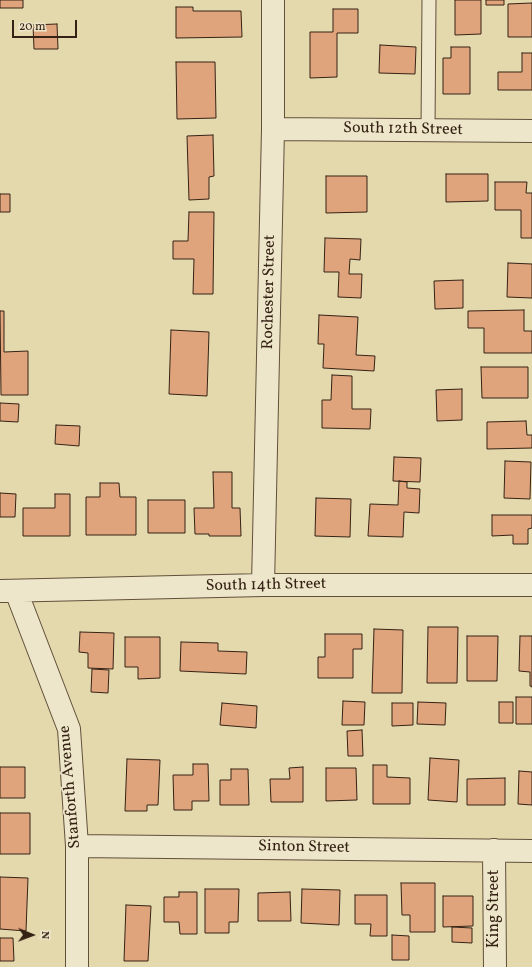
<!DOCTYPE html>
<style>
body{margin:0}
#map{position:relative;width:532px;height:967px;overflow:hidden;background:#e4d8ad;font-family:Vollkorn,serif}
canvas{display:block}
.north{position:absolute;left:12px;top:915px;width:40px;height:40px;-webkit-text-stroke:3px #ede6ca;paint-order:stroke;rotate:91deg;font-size:11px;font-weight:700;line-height:16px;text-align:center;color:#352214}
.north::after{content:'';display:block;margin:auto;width:14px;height:18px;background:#352214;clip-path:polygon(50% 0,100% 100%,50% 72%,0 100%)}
.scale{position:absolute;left:12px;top:20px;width:65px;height:18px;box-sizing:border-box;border:2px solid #352214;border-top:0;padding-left:5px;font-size:12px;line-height:14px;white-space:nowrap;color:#352214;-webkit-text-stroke:3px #ede6ca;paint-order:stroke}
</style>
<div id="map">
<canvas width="532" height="967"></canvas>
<div class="north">N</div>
<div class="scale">20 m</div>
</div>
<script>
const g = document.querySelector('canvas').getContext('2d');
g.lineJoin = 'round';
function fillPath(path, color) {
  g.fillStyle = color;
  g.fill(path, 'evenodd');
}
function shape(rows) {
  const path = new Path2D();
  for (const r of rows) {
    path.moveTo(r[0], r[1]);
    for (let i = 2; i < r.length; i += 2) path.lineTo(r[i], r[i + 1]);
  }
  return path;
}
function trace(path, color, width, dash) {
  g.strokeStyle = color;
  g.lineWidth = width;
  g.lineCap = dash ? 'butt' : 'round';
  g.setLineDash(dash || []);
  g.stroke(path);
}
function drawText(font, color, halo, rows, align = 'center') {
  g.font = font + ' Vollkorn,serif';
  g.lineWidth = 3.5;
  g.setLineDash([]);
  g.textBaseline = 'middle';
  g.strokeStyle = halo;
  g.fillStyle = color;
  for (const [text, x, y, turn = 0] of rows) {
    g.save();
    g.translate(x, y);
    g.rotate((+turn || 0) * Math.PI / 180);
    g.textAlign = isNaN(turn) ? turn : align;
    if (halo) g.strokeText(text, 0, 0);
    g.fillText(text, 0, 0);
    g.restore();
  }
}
const building = shape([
 [0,0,23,0,23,8,0,8,0,0],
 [455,0,481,0,481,34,455,35,455,0],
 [486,0,504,0,504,5,486,5,486,0],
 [532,3,532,37,508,37,508,4,532,3],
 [176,7,193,7,193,11,241,11,242,37,176,38,176,7],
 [333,9,358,9,358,33,337,33,337,77,310,78,310,32,333,32,333,9],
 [57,24,58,49,34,49,33,25,57,24],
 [380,45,416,47,415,74,379,73,380,45],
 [451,47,470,47,470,94,443,94,443,58,451,58,451,47],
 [522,53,532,53,532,90,498,90,498,72,522,72,522,53],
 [176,62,215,62,216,118,177,119,176,62],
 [213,135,214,176,209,177,209,199,189,200,187,136,213,135],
 [446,174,488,174,488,201,446,202,446,174],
 [326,176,367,176,367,212,326,213,326,176],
 [495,182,527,182,526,193,532,193,532,238,521,238,521,210,495,210,495,182],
 [0,194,10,194,10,212,0,212,0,194],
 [189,212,214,212,213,294,193,294,194,259,173,259,173,241,188,241,189,212],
 [325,238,361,239,360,260,350,259,349,274,362,274,361,298,338,297,339,272,324,272,325,238],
 [508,263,532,264,532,298,507,297,508,263],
 [463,280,463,308,435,309,434,281,463,280],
 [524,310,524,331,532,331,532,353,484,353,484,328,468,328,468,311,524,310],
 [0,311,4,311,4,352,28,351,28,395,1,395,0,311],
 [319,315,358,317,356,355,375,356,374,371,323,368,324,344,318,344,319,315],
 [171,330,209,332,207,396,169,394,171,330],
 [481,367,528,367,528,398,482,398,481,367],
 [332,375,352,376,352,409,371,409,370,429,322,428,322,400,331,400,332,375],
 [462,389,462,420,437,421,436,390,462,389],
 [0,403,19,404,18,422,0,421,0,403],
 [526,421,527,435,532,435,532,448,487,449,487,422,526,421],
 [56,425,80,426,79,446,55,444,56,425],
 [394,457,421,458,420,482,393,481,394,457],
 [505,461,531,462,530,499,504,498,505,461],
 [213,472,232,472,232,508,240,508,241,536,209,536,209,534,195,534,194,508,214,508,213,472],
 [399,481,407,482,407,488,420,489,419,513,404,512,403,537,368,536,370,504,398,505,399,481],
 [100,483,119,483,120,497,136,497,136,535,86,535,86,497,100,497,100,483],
 [0,493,16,494,15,517,0,517,0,493],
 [55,494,70,494,70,536,23,536,23,508,55,508,55,494],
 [316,498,351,499,350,537,315,536,316,498],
 [148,500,185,500,185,533,148,533,148,500],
 [492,515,532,515,532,528,528,529,528,544,513,544,513,535,492,536,492,515],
 [428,627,458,627,457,683,427,683,428,627],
 [374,629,403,630,402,693,372,693,374,629],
 [80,632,114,633,113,669,88,668,88,653,79,652,80,632],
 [325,634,362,634,362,649,353,649,353,678,318,678,318,657,325,657,325,634],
 [467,636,498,636,497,681,467,681,467,636],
 [520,636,532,636,532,687,530,686,530,672,519,671,520,636],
 [125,637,160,637,160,678,138,679,138,667,125,667,125,637],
 [181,642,218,643,218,651,247,652,246,674,180,671,181,642],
 [92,669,109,670,108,693,91,692,92,669],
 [516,697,532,697,532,724,516,724,516,697],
 [343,701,365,702,364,725,342,725,343,701],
 [418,702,446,703,445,725,417,724,418,702],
 [499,702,513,702,513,723,499,723,499,702],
 [222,703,257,706,256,728,220,725,222,703],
 [392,703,413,703,413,725,392,726,392,703],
 [362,730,363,756,348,756,347,731,362,730],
 [430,758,459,760,457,802,428,800,430,758],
 [127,759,160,760,158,805,147,805,147,811,125,811,127,759],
 [193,764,208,764,209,801,192,801,192,810,174,810,173,775,193,775,193,764],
 [373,765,387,765,387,777,410,778,410,804,373,804,373,765],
 [0,767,25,767,25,798,0,798,0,767],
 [303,767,303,802,271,802,270,779,290,779,289,768,303,767],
 [326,768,356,768,357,800,326,801,326,768],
 [231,769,248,769,249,805,220,805,220,780,231,780,231,769],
 [519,771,532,772,532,805,518,804,519,771],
 [505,778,505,805,467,805,467,779,505,778],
 [0,813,30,813,30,854,0,854,0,813],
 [0,877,28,878,26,931,0,929,0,877],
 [401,883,435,883,435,932,410,932,410,915,402,915,401,883],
 [205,889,239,889,238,922,229,922,229,933,205,933,205,889],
 [302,889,340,890,339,925,301,923,302,889],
 [179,892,197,892,197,934,180,934,179,922,164,922,164,897,179,897,179,892],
 [290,892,291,921,258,921,258,893,290,892],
 [355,895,387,895,387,936,370,936,371,924,355,924,355,895],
 [443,896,473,896,473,926,443,927,443,896],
 [126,905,151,906,148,961,124,961,126,905],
 [452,927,472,928,472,943,452,942,452,927],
 [392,935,409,936,409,960,392,960,392,935],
 [0,938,13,938,14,961,0,961,0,938]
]);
fillPath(building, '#e0a47d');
trace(building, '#352214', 1);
const service = shape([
 [428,130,429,0]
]);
const minor = shape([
 [273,129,532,131],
 [263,585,273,129,273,0],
 [0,591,263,585,532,585],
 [16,591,69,729,77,846,77,967],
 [77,846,532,851],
 [494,850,495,967]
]);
trace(service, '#61503a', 15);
trace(minor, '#61503a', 24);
trace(service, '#ede6ca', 13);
trace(minor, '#ede6ca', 22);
drawText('16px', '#352214', '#ede6ca', [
 ["South 12th Street",403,130,1],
 ["Rochester Street",270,292,-89],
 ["South 14th Street",266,586,-1],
 ["Stanforth Avenue",71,787,-95],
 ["Sinton Street",304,848,1],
 ["King Street",495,909,-90]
]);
</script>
